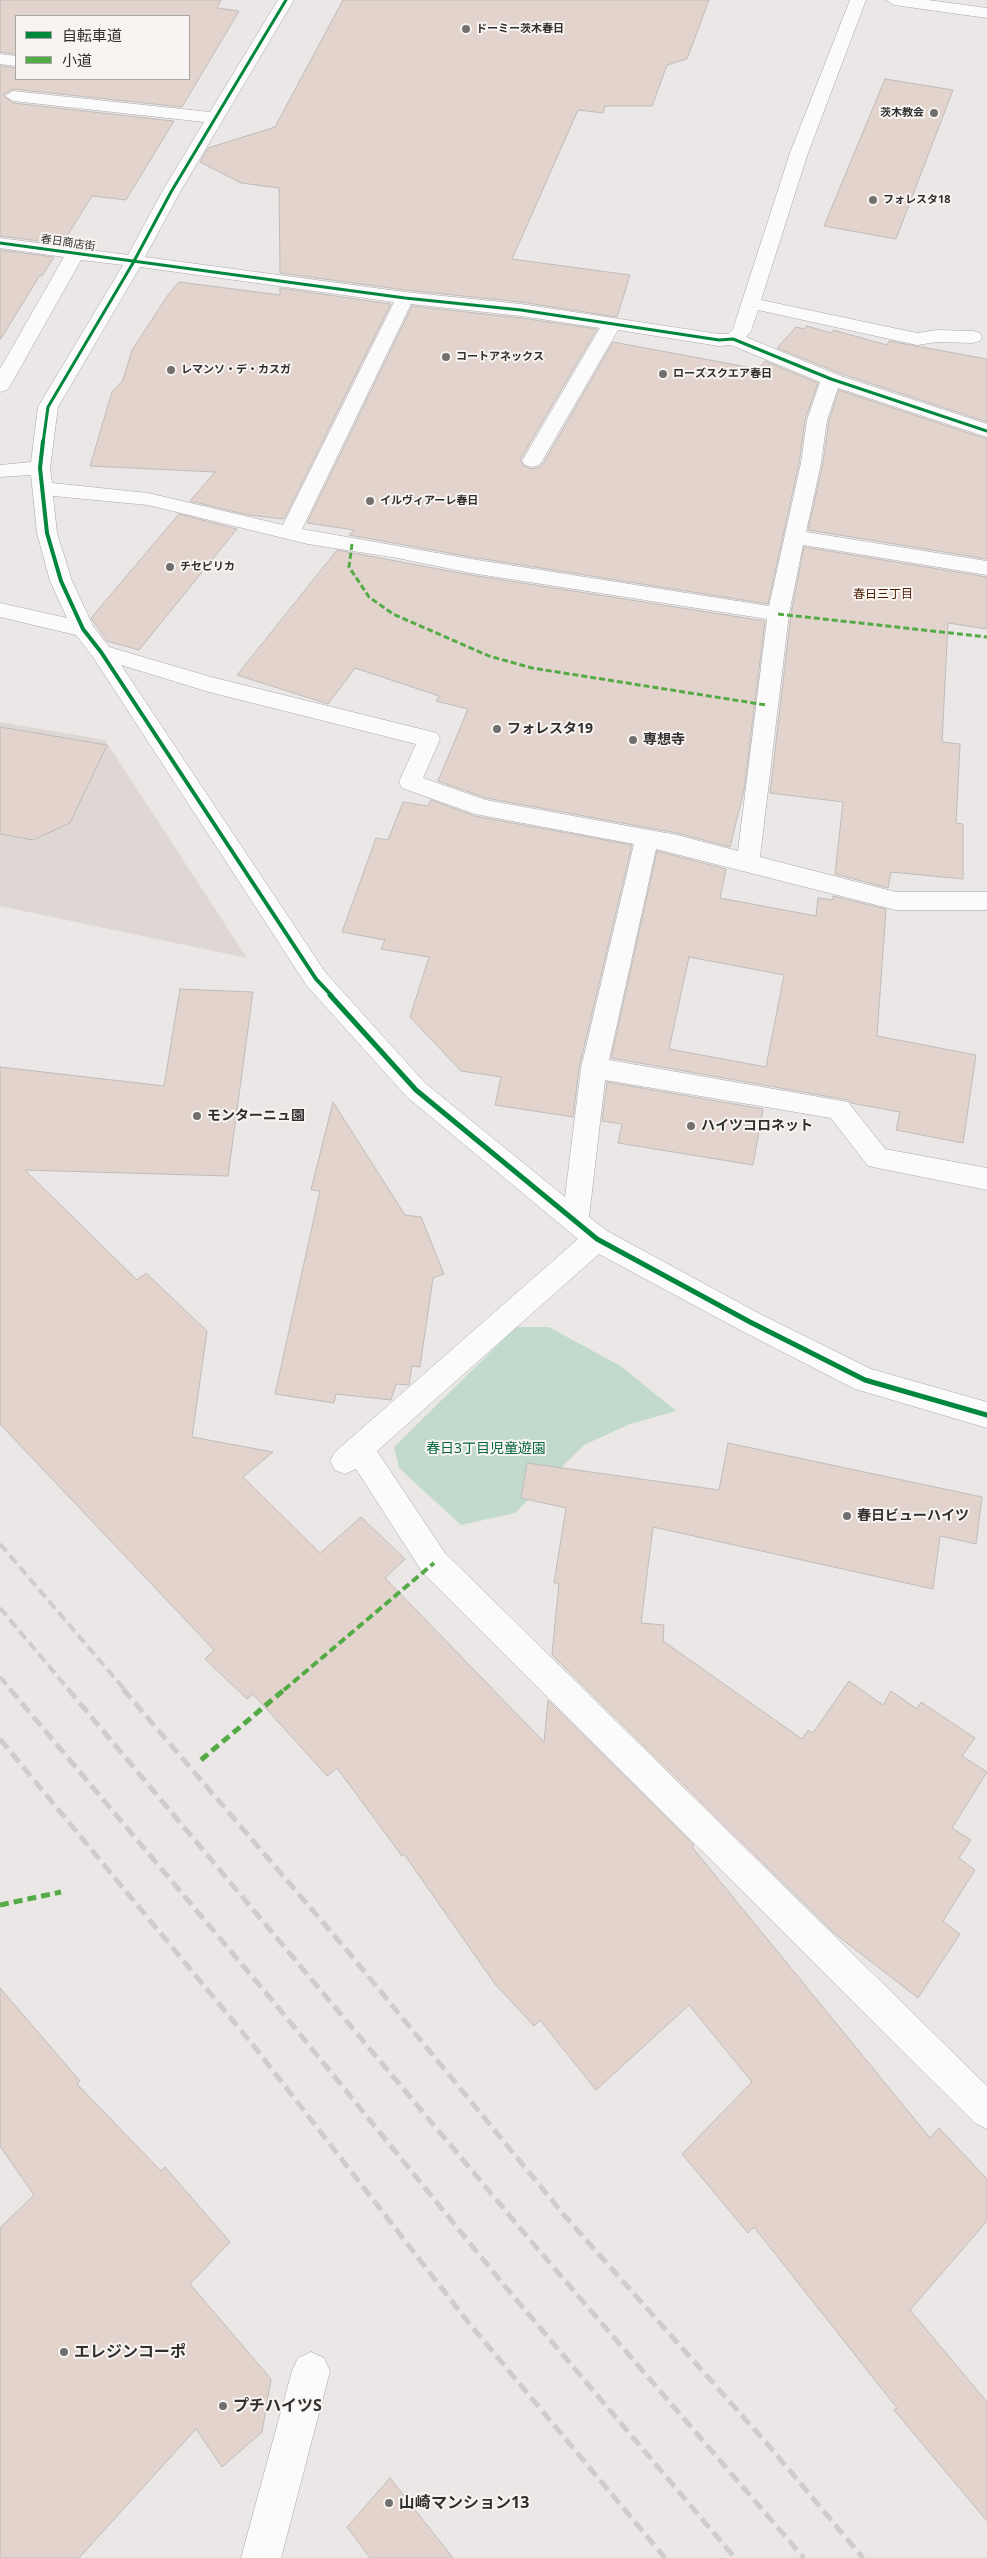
<!DOCTYPE html>
<meta charset="utf-8">
<style>
body{margin:0}
#map{position:relative;width:987px;height:2558px;overflow:hidden;background:#eae7e6;font-family:"Noto Sans","Noto Sans JP",sans-serif}
canvas{display:block}
.legend{position:absolute;left:15px;top:15px;width:175px;height:65px;box-sizing:border-box;background:#f8f4f2;border:1px solid #a8a6a4;margin:0;padding:6px 9px;list-style:none;font-size:15px;color:#31302f}
.legend li{display:flex;align-items:center;gap:10px;height:25px}
.legend b{width:25px;border:1px solid #a8a6a4}
</style>
<div id="map">
<canvas width="987" height="2558"></canvas>
<ul class="legend">
<li><b style="height:6px;background:#00873e"></b>自転車道</li>
<li><b style="height:6px;background:#54ab45"></b>小道</li>
</ul>
</div>
<script>
const g = document.querySelector('canvas').getContext('2d');
g.lineJoin = 'round';
function fillPath(path, color) {
  g.fillStyle = color;
  g.fill(path, 'evenodd');
}
function shape(rows) {
  const path = new Path2D();
  for (const r of rows) {
    path.moveTo(r[0], r[1]);
    for (let i = 2; i < r.length; i += 2) path.lineTo(r[i], r[i + 1]);
  }
  return path;
}
function trace(path, color, width, dash) {
  g.strokeStyle = color;
  g.lineWidth = width;
  g.lineCap = dash ? 'butt' : 'round';
  g.setLineDash(dash || []);
  g.stroke(path);
}
function drawText(font, color, halo, rows, align = 'center') {
  g.font = font + ' "Noto Sans","Noto Sans JP",sans-serif';
  g.lineWidth = 4;
  g.setLineDash([]);
  g.textBaseline = 'middle';
  g.strokeStyle = halo;
  g.fillStyle = color;
  for (const [text, x, y, turn = 0] of rows) {
    g.save();
    g.translate(x, y);
    g.rotate((+turn || 0) * Math.PI / 180);
    g.textAlign = isNaN(turn) ? turn : align;
    if (halo) g.strokeText(text, 0, 0);
    g.fillText(text, 0, 0);
    g.restore();
  }
}
fillPath(shape([
 [0,722,105,740,247,958,0,906]
]), '#dfd7d4');
fillPath(shape([
 [516,1327,549,1327,622,1367,676,1411,630,1424,584,1445,515,1513,461,1525,399,1468,394,1447]
]), '#c1dacb');
const building = shape([
 [0,0,221,0,217,8,239,11,182,107,13,89,3,95,13,103,174,121,126,200,92,196,62,244,0,236,0,66,16,68,16,79,189,79,189,16,16,16,16,54,0,52,0,0],
 [343,0,709,0,687,59,667,65,652,106,605,106,603,113,578,110,512,259,630,275,617,317,521,302,405,290,280,273,279,188,241,183,200,162,208,148,275,127,343,0],
 [885,79,953,90,896,239,824,226,885,79],
 [0,250,54,257,42,276,40,275,0,340,0,250],
 [179,282,280,295,280,288,391,304,284,519,248,515,190,501,215,472,90,466,112,392,123,380,132,350,168,295,179,282],
 [412,306,521,318,597,329,520,460,524,466,531,469,540,467,544,462,613,342,758,369,765,361,818,383,805,420,799,463,768,604,471,557,349,535,354,530,307,523,412,306],
 [807,326,831,333,833,330,887,345,889,341,987,359,987,422,839,373,777,348,796,327,804,329,807,326],
 [839,390,987,439,987,559,808,530,823,463,829,420,839,390],
 [179,514,237,529,139,650,107,641,91,618,179,514],
 [804,547,987,577,987,629,948,623,942,742,960,744,956,823,963,824,963,879,891,872,888,888,835,874,843,802,770,793,791,614,804,547],
 [337,550,471,575,765,621,744,790,730,847,677,833,486,798,438,781,468,709,436,701,439,696,355,668,328,704,237,675,337,550],
 [0,727,107,745,70,823,33,840,0,834,0,727],
 [431,800,475,816,632,845,579,1068,573,1117,495,1105,501,1077,461,1071,410,1017,429,957,381,949,385,940,342,932,376,838,388,840,403,802,428,806,431,800],
 [657,851,726,869,720,898,816,916,818,898,833,900,833,896,886,909,877,1036,976,1055,963,1143,896,1130,900,1112,851,1103,848,1100,611,1058,657,851],
 [689,957,784,975,766,1067,669,1049,689,957],
 [180,989,253,992,228,1176,25,1170,137,1280,146,1273,207,1331,192,1437,273,1452,243,1477,320,1553,361,1517,405,1559,385,1578,544,1742,548,1700,694,1845,692,1847,930,2138,939,2128,987,2179,987,2221,910,2310,987,2402,987,2521,894,2410,897,2408,754,2227,748,2233,682,2154,752,2082,689,2005,596,2090,540,2020,534,2026,495,1984,404,1854,402,1856,337,1768,327,1776,253,1694,247,1699,205,1659,214,1650,0,1424,0,1067,164,1086,180,989],
 [607,1082,763,1109,753,1165,618,1143,622,1124,602,1121,607,1082],
 [333,1102,405,1215,421,1217,444,1274,433,1278,420,1367,412,1366,409,1385,396,1384,391,1400,336,1394,334,1403,275,1394,320,1191,311,1190,333,1102],
 [728,1443,982,1497,976,1544,940,1536,933,1589,653,1527,641,1623,664,1625,663,1641,802,1739,808,1730,813,1733,849,1681,883,1705,891,1691,917,1709,921,1702,975,1738,962,1756,987,1772,952,1828,971,1840,959,1858,975,1870,943,1921,960,1934,918,1998,834,1933,552,1655,559,1583,554,1583,566,1508,521,1498,527,1463,719,1490,728,1443],
 [0,1988,80,2081,77,2084,161,2171,165,2167,230,2242,190,2284,271,2379,262,2432,222,2467,196,2429,79,2558,0,2558,0,2228,34,2195,0,2146,0,1988],
 [390,2478,453,2558,370,2558,347,2527,390,2478]
]);
fillPath(building, '#e3d3cd');
trace(building, '#bebcbb', 1);
const minor = shape([
 [278,0,294,0,180,192,145,257,405,292,521,304,719,334,728,334,733,329,790,153,850,0,866,0,808,153,761,300,917,333,937,330,973,331,980,333,982,337,980,341,973,343,937,342,917,345,758,310,751,331,746,337,838,375,987,424,987,437,838,388,827,420,821,463,806,532,987,561,987,575,803,545,789,614,760,857,896,892,987,892,987,910,896,910,656,849,609,1060,848,1102,885,1149,987,1168,987,1190,868,1166,831,1118,605,1080,589,1217,607,1231,760,1314,871,1369,987,1402,987,1428,855,1389,740,1330,599,1254,377,1451,445,1553,987,2086,987,2129,975,2123,423,1573,356,1469,345,1474,335,1470,330,1461,335,1452,578,1239,407,1097,307,986,93,657,76,635,0,617,0,603,67,618,50,581,37,533,31,475,0,477,0,465,31,462,38,407,123,265,81,260,10,386,7,390,0,392,0,369,64,257,0,248,0,238,128,255,162,192,204,122,13,101,5,96,13,91,210,112,278,0],
 [140,267,394,302,283,525,148,493,52,483,50,468,58,407,140,267],
 [411,304,521,316,600,328,522,461,525,465,532,467,539,465,542,461,618,330,719,346,731,345,820,382,807,420,801,463,769,606,471,559,302,529,411,304],
 [53,496,148,505,308,544,397,558,471,573,767,619,738,851,677,835,486,800,423,778,440,739,437,733,211,677,109,647,93,626,72,581,57,533,53,496],
 [121,665,209,692,416,744,399,782,402,788,475,814,634,844,581,1068,565,1197,425,1083,325,972,121,665],
 [886,0,928,0,987,8,987,18,894,5,886,0],
 [0,54,16,56,16,66,0,64,0,54],
 [311,2352,324,2358,330,2371,281,2558,241,2558,292,2371,298,2358,311,2352]
]);
trace(minor, '#a8a6a6', 1);
fillPath(minor, '#fcfbfb');
trace(shape([
 [0,1544,125,1690],
 [0,1608,69,1690],
 [0,1677,11,1690]
]), '#cecdcc', 4, [10, 5]);
trace(shape([
 [10,1689,282,2012,503,2284,735,2558],
 [68,1689,536,2247,804,2558],
 [123,1689,350,1954,564,2215,770,2447,863,2558],
 [0,1739,253,2045,468,2322,665,2558]
]), '#cecdcc', 5, [12, 6]);
trace(shape([
 [352,544,349,567,369,597,393,614,489,656,532,668,766,705],
 [778,614,987,637]
]), '#54ab45', 3, [6, 3]);
trace(shape([
 [284,1690,434,1563]
]), '#54ab45', 4, [8, 4]);
trace(shape([
 [201,1760,285,1689],
 [0,1905,61,1892]
]), '#54ab45', 5, [9, 5]);
trace(shape([
 [0,243,405,298,521,310,719,340,733,339,831,379,987,431],
 [43,443,48,407,133,263,171,192,286,0]
]), '#00873e', 3);
trace(shape([
 [43,441,40,468,47,533,61,581,83,629,101,652,316,979,332,996]
]), '#00873e', 4);
trace(shape([
 [330,995,416,1090,597,1239,750,1322,865,1380,987,1415]
]), '#00873e', 5);
for (const [x, y, r, color] of [
 [466,29,5,"#72706f"],
 [934,113,5,"#72706f"],
 [873,200,5,"#72706f"],
 [446,357,5,"#72706f"],
 [171,370,5,"#72706f"],
 [663,374,5,"#72706f"],
 [370,501,5,"#72706f"],
 [170,567,5,"#72706f"],
 [497,729,5,"#72706f"],
 [633,740,5,"#72706f"],
 [197,1116,5,"#72706f"],
 [691,1126,5,"#72706f"],
 [847,1516,5,"#72706f"],
 [64,2352,5,"#72706f"],
 [223,2406,5,"#72706f"],
 [389,2503,5,"#72706f"]
]) {
  const dot = new Path2D();
  dot.arc(x, y, r, 0, 2 * Math.PI);
  g.fillStyle = color;
  g.fill(dot);
  trace(dot, '#f8f4f2', 2);
}
drawText('bold 11px', '#31302f', '#f8f4f2', [
 ["ドーミー茨木春日",476,29],
 ["茨木教会",924,113,"right"],
 ["フォレスタ18",883,200],
 ["コートアネックス",456,357],
 ["レマンソ・デ・カスガ",181,370],
 ["ローズスクエア春日",673,374],
 ["イルヴィアーレ春日",380,501],
 ["チセピリカ",180,567]
], 'left');
drawText('11px', '#31302f', '#f8f4f2', [
 ["春日商店街",68,243,8]
]);
drawText('12px', '#4d1e03', '#f8f4f2', [
 ["春日三丁目",883,595]
]);
drawText('bold 14px', '#31302f', '#f8f4f2', [
 ["フォレスタ19",507,729],
 ["専想寺",643,740],
 ["モンターニュ園",207,1116],
 ["ハイツコロネット",701,1126],
 ["春日ビューハイツ",857,1516]
], 'left');
drawText('14px', '#076743', '#f8f4f2', [
 ["春日3丁目児童遊園",486,1449]
]);
drawText('bold 16px', '#31302f', '#f8f4f2', [
 ["エレジンコーポ",74,2352],
 ["プチハイツS",233,2406],
 ["山崎マンション13",399,2503]
], 'left');
</script>
